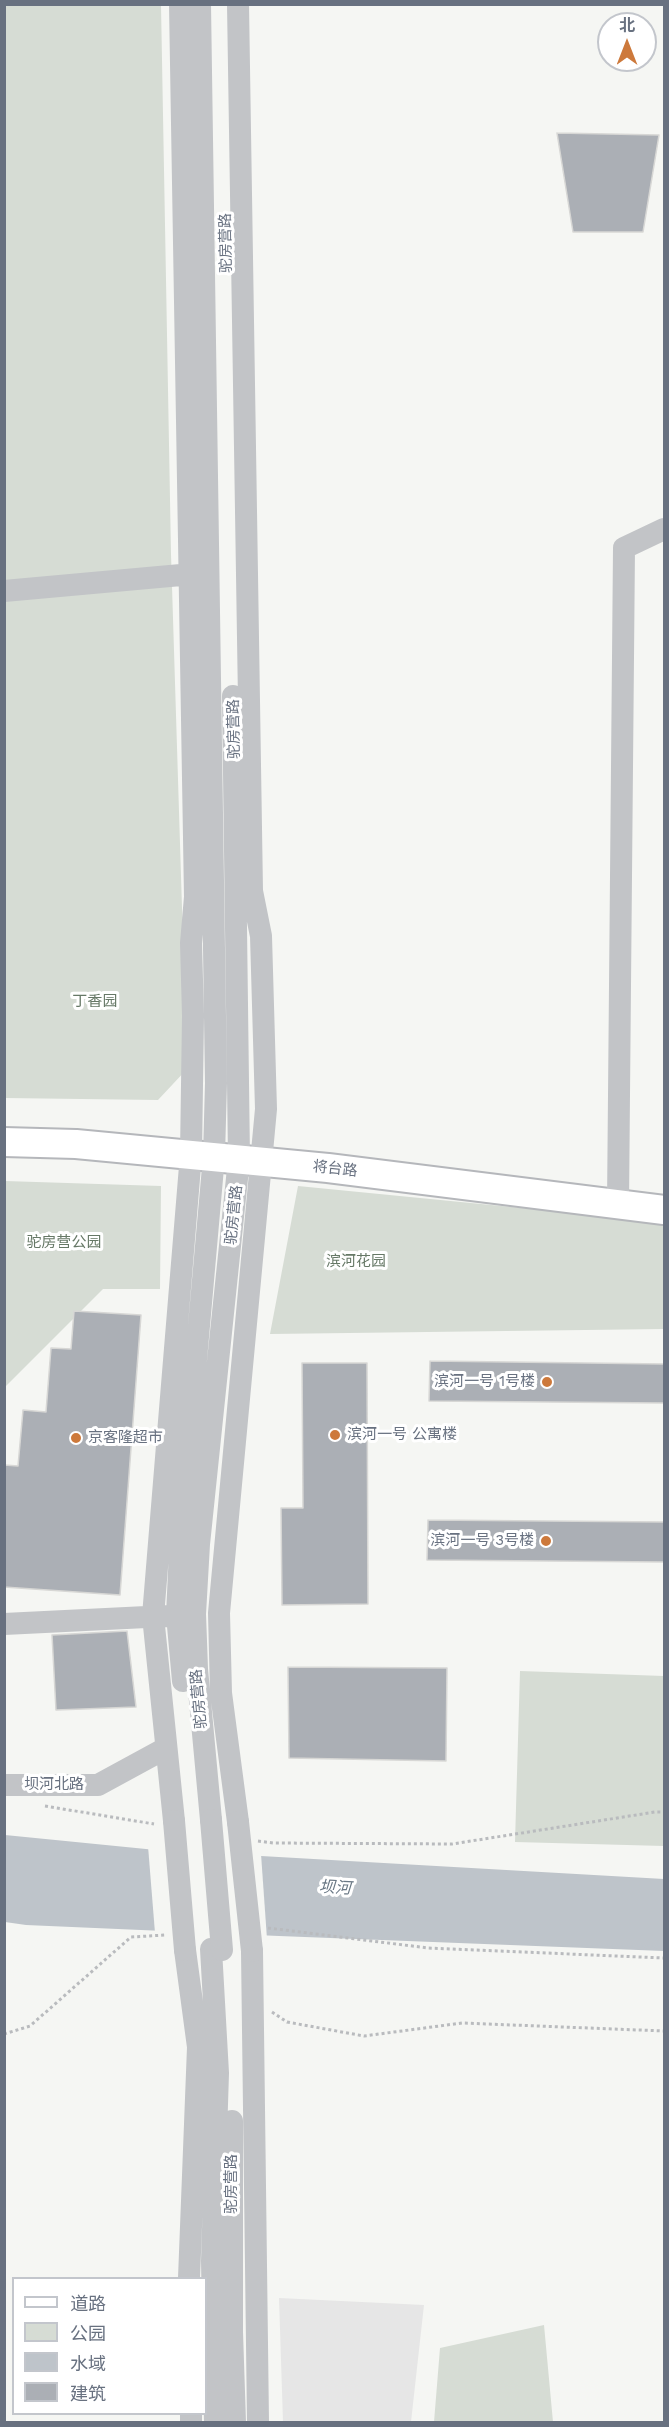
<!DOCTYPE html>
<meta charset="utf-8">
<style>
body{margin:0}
#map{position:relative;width:669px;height:2427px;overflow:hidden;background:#f5f6f3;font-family:"Work Sans","Noto Sans SC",sans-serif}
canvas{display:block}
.frame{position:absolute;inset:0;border:6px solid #687180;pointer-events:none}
.legend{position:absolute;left:12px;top:2277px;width:195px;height:138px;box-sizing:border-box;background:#fff;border:2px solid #c3c6cc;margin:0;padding:8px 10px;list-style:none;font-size:18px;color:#687180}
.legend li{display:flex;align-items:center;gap:12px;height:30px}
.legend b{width:30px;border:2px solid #c3c6cc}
.north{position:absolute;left:597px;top:12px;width:60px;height:60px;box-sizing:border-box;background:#fff;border:2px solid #c3c6cc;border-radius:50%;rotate:0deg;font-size:16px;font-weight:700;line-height:24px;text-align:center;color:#687180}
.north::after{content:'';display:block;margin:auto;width:21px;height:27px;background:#cd793b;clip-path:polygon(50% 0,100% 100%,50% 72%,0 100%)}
</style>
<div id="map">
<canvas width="669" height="2427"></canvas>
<div class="frame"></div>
<ul class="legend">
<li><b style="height:8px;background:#fff"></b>道路</li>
<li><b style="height:16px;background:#d6dcd4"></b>公园</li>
<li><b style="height:16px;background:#bec4ca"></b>水域</li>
<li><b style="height:16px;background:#abafb5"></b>建筑</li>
</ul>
<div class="north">北</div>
</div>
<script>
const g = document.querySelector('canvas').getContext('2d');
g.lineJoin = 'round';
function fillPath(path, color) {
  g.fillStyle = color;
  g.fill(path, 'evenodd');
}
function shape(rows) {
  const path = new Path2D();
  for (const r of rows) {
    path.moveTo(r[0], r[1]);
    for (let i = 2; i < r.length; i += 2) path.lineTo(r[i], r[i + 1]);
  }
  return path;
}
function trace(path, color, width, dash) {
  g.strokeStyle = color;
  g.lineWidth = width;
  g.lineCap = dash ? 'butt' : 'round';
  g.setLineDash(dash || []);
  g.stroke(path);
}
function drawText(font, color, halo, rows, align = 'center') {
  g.font = font + ' "Work Sans","Noto Sans SC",sans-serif';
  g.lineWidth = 6;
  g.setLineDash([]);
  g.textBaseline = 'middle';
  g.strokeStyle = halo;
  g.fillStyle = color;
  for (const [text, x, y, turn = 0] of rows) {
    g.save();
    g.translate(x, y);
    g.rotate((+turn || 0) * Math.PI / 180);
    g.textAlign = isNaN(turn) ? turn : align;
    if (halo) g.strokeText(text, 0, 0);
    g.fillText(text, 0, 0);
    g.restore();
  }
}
fillPath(shape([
 [279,2298,424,2305,411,2422,283,2422]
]), '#e6e6e6');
fillPath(shape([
 [5,5,161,5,171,554,187,1069,158,1100,5,1098],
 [5,1181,161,1186,160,1289,103,1289,5,1387],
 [298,1186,664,1222,664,1329,270,1334],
 [520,1671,664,1676,664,1846,515,1842],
 [544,2325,553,2422,434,2422,440,2348]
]), '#d6dcd4');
fillPath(shape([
 [5,1835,156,1850,664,1879,664,1951,279,1936,26,1925,5,1922]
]), '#bec4ca');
fillPath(shape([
 [148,1846,261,1854,267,1939,155,1933]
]), '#f5f6f3');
const building = shape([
 [557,133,659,135,643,232,573,232,557,133],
 [74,1311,141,1315,120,1595,4,1587,4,1465,18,1466,23,1410,46,1412,51,1348,71,1349,74,1311],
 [430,1361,664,1364,664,1403,429,1401,430,1361],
 [302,1363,367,1363,368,1604,282,1605,281,1508,303,1508,302,1363],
 [428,1520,664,1522,664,1562,427,1560,428,1520],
 [127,1631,136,1707,56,1710,52,1635,127,1631],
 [288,1667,447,1668,446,1761,289,1758,288,1667]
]);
fillPath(building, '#abafb5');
trace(building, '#d7d7d5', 1.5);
const major = shape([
 [4,1142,76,1144,328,1168,664,1210]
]);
trace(major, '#b5b7bb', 32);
trace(shape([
 [45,1806,154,1824],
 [258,1841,273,1843,452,1844,655,1812,664,1812],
 [268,1928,428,1948,664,1958],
 [272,2012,287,2022,364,2036,462,2023,664,2031],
 [4,2034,30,2026,131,1937,166,1935]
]), '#b9bbbe', 3, [3, 3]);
trace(shape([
 [4,591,203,573],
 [618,1204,624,548,664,529],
 [4,1624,167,1616],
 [183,1681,177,1615,181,1529,214,1156,216,1083,200,4],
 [4,1785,98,1785,166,1748],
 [211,1820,197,1669,195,1614,199,1544,239,1159,233,696],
 [174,1821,153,1616,191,1154,193,1016,191,943,195,897,180,4],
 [238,1822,221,1693,219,1613,266,1109,261,936,252,891,238,4],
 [211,1949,218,2073,212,2261,215,2422],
 [185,1950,198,2047,189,2278],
 [252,1951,258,2422],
 [232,2121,232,2332,235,2422],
 [191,2414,191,2422]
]), '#c2c4c7', 22);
trace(major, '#fff', 28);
trace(shape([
 [211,1820,222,1950],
 [174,1821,185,1950],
 [238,1822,252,1951]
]), '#c2c4c7', 22);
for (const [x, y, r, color] of [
 [547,1382,6,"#cd793b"],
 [335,1435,6,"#cd793b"],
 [76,1438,6,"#cd793b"],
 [546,1541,6,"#cd793b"]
]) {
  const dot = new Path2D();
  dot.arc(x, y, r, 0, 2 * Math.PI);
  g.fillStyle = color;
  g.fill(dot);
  trace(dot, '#fff', 2);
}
drawText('15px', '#687180', '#fff', [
 ["驼房营路",226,243,-91],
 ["驼房营路",234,729,-91],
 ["将台路",335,1169,6],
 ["驼房营路",234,1215,-84],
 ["驼房营路",199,1699,-95],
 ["坝河北路",54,1785],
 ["驼房营路",232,2184,-90]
]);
drawText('15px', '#667866', '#fff', [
 ["丁香园",95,1002],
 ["驼房营公园",64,1243],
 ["滨河花园",356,1262]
]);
drawText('15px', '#687180', '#fff', [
 ["滨河一号 1号楼",535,1382],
 ["滨河一号 公寓楼",347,1435,"left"],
 ["京客隆超市",88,1438,"left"],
 ["滨河一号 3号楼",534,1541]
], 'right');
drawText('italic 16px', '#697784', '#fff', [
 ["坝河",335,1888,3]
]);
</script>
